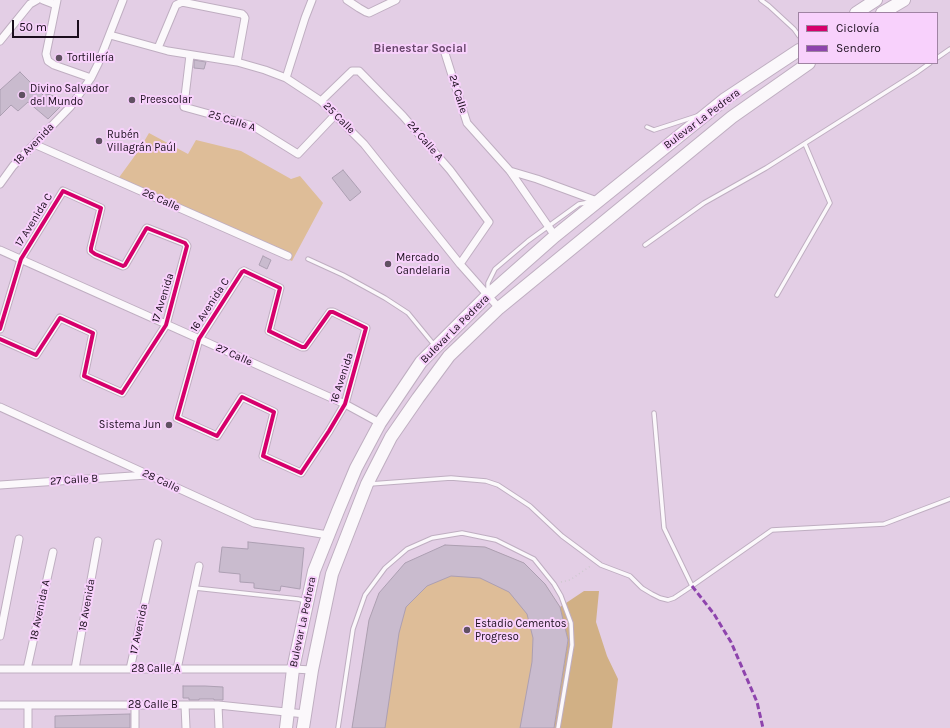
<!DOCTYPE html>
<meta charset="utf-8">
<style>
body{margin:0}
#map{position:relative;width:950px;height:728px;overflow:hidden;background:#e3cee5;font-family:Karla,sans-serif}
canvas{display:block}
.legend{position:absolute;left:798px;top:12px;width:140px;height:52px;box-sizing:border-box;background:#f8d1fc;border:1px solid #9f83a2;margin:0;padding:5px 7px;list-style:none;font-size:12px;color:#1a0d1c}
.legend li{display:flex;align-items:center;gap:8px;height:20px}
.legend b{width:20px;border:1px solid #9f83a2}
.scale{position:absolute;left:12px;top:20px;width:67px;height:18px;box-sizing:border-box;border:2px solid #1a0d1c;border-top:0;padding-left:5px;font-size:12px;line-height:14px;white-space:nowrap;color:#1a0d1c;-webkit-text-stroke:3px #f8d1fc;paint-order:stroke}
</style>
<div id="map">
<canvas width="950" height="728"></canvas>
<ul class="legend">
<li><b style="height:5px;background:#d6006c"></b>Ciclovía</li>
<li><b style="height:5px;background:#8e44ad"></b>Sendero</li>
</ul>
<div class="scale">50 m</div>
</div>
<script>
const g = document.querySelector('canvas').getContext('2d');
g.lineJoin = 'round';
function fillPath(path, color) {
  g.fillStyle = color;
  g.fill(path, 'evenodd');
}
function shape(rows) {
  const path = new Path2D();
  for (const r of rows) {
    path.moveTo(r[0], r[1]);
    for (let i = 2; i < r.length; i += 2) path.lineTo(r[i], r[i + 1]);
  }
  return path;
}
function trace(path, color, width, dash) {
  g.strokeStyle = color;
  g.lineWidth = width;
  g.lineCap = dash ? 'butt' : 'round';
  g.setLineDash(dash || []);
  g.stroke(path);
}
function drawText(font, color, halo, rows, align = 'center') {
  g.font = font + ' Karla,sans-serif';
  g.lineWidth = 4;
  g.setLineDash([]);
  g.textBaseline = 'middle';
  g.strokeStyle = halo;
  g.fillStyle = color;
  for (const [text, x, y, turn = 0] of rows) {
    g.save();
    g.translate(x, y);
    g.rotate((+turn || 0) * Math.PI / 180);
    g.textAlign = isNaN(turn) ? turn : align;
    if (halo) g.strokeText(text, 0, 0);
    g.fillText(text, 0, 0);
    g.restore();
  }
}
fillPath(shape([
 [149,133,188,154,196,140,241,151,291,179,300,176,323,203,292,261,115,183,139,150],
 [445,545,485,547,524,563,545,584,560,607,568,640,554,728,352,728,369,620,379,593]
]), '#debd98');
fillPath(shape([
 [584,591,599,591,596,622,607,656,618,679,612,728,554,728,568,640,560,607]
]), '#d1b085');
const building = shape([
 [194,60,206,62,204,69,194,68,194,60],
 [20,72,44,96,47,94,67,100,48,119,28,102,18,111,11,105,0,116,0,90,20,72],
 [343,170,361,192,350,201,332,178,343,170],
 [263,256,271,260,267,269,259,265,263,256],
 [248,542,304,548,300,589,281,586,280,591,254,588,254,583,240,582,240,574,219,572,222,547,248,549,248,542],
 [445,545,485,547,524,563,545,584,560,607,568,640,554,728,520,728,532,662,533,638,527,614,509,592,480,578,451,576,427,586,406,607,399,633,385,728,352,728,369,620,379,593,405,563,445,545],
 [183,686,205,686,223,687,223,700,214,700,214,699,199,699,199,700,189,700,189,698,183,698,183,686],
 [130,714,130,728,55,728,55,716,130,714]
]);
fillPath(building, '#c9bbce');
trace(building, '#ac9fb2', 1);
const service = shape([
 [761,0,769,6,794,29,799,36],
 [937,58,950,49],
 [647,127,654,130,697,116],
 [645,245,704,203,766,168,916,73,930,63],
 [308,259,343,275,365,287,385,298,408,313,435,346],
 [488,291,488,283,495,269,528,241,579,204,590,202],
 [777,295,830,203,805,144],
 [654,413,664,528,692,586,772,530,884,524,950,499],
 [370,484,451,478,486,481,498,485,530,506,562,536,601,565,630,576,642,588,652,594,660,598,668,600,674,598,692,586],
 [195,588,298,599,306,601],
 [338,728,353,629,365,595,385,568,407,549,432,538,462,533,496,540,534,559,554,584,561,596,571,623,572,645,558,728]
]);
const minor = shape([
 [43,0,56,5],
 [57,0,46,54,48,61,54,65,91,78],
 [347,0,359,8,366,12,369,13,396,0],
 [110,35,168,51,237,62,265,70,286,78,321,101,364,144,460,264,499,308],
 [0,41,30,4,37,0],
 [158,48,176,5,182,2,242,14,244,16,245,18,237,62],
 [444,50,467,123,510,171,555,236],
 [190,55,184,105,184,107,253,126,298,154,335,115],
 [286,78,305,18,312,0],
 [321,101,352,71,359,71,403,116,450,170,489,222,460,264],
 [34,144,288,256],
 [510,171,537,179,597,201],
 [0,184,13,166,71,106,91,78,98,64,123,0],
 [0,250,345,404,380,423],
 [244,271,280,288,269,331,302,347,305,347,330,312,333,312,366,328,345,404,329,431,301,473,263,456,274,412,242,397,217,436,177,418,199,339,242,272,244,271],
 [0,329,21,259,63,191,101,208,91,248,91,251,95,254,123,266,125,265,146,229,147,228,185,243,187,246,166,325,122,393,84,376,93,333,60,318,36,355,0,339],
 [0,407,254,523,328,535],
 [0,485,147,475],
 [0,636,19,539],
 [0,669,293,669,312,670],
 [27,669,53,552],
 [75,669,98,541],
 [130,669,158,543],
 [177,669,199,566],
 [0,705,218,705,305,714],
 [28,705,28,728],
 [135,705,135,728],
 [185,705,186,728],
 [218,705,219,728]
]);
const primary = shape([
 [856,13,876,0],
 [882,13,904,0],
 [286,728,293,669,314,571,338,511,356,468,380,423,421,362,487,296,555,236,709,112,725,99,799,50],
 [303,728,312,670,332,574,367,484,391,437,418,398,449,356,499,308,732,117,809,63]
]);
trace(service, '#bfaec1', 5.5);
trace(minor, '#bfaec1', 9);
trace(primary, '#bfaec1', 14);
trace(shape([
 [561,582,570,580,592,565]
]), '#cec8cf', 1.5, [1, 3]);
trace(service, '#fbf8fb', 3.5);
trace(minor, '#fbf8fb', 7);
trace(primary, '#fbf8fb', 12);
trace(shape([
 [692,586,714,614,731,642,757,702,763,728]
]), '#8e44ad', 3, [6, 3]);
trace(shape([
 [244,271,280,288,269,331,302,347,305,347,330,312,333,312,366,328,345,404,329,431,301,473,263,456,274,412,242,397,217,436,177,418,199,339,242,272,244,271],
 [0,329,21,259,63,191,101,208,91,248,91,251,95,254,123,266,125,265,146,229,147,228,185,243,187,246,166,325,122,393,84,376,93,333,60,318,36,355,0,339]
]), '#d6006c', 4);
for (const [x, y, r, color] of [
 [59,58,4,"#605162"],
 [22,95,4,"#605162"],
 [132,100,4,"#605162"],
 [99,141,4,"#605162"],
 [388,264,4,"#605162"],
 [169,425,4,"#605162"],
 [467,630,4,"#605162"]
]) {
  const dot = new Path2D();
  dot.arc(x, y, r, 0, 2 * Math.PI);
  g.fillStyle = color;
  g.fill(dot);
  trace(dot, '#f8d1fc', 1.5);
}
drawText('11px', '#1a0d1c', '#f8d1fc', [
 ["Tortillería",67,58],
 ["Divino Salvador",30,89],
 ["del Mundo",30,102],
 ["Preescolar",140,100],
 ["Rubén",107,135],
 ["Villagrán Paúl",107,148],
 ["Mercado",396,258],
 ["Candelaria",396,271],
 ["Sistema Jun",161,425,"right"],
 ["Estadio Cementos",475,624],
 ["Progreso",475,637]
], 'left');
drawText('11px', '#1a0d1c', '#f8d1fc', [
 ["24 Calle",458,94,73],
 ["25 Calle",339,118,45],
 ["Bulevar La Pedrera",702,119,-37],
 ["25 Calle A",232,121,17],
 ["24 Calle A",425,141,49],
 ["18 Avenida",34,144,-46],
 ["26 Calle",161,200,24],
 ["17 Avenida C",34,220,-58],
 ["17 Avenida",163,298,-73],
 ["16 Avenida C",210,305,-57],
 ["Bulevar La Pedrera",455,329,-45],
 ["27 Calle",234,355,24],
 ["16 Avenida",342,378,-72],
 ["27 Calle B",74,480,-4],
 ["28 Calle",161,481,25],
 ["18 Avenida",87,605,-80],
 ["18 Avenida A",40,610,-78],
 ["Bulevar La Pedrera",303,622,-78],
 ["17 Avenida",139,629,-78],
 ["28 Calle A",156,669],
 ["28 Calle B",153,705]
]);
drawText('bold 12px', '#69476c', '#f8d1fc', [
 ["Bienestar Social",420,49]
]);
</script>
